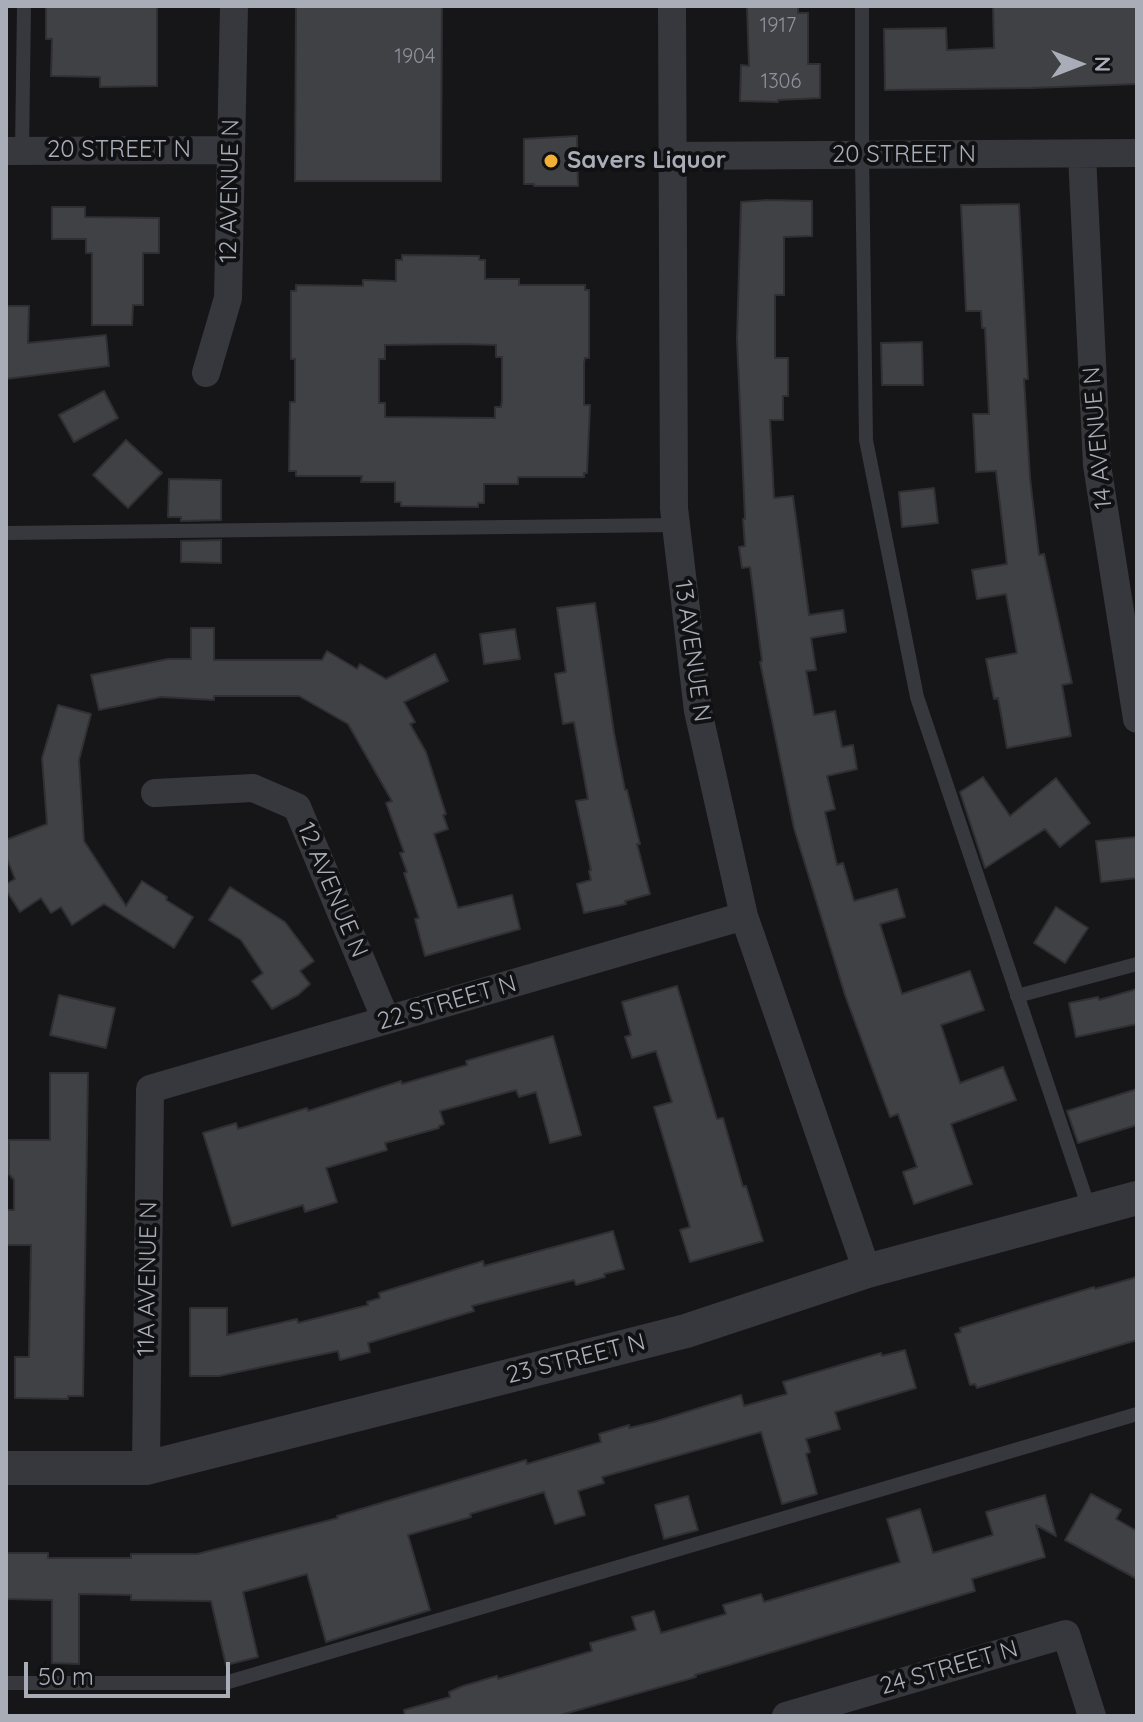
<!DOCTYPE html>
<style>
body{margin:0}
#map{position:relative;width:1143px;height:1722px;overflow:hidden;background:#161618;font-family:Quicksand,sans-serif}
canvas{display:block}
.frame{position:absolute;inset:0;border:8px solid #a8adb8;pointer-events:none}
.north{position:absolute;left:1039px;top:24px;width:80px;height:80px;-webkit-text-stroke:6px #111113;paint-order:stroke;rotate:90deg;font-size:22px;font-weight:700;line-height:32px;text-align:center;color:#a8adb8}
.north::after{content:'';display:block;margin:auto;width:28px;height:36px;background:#a8adb8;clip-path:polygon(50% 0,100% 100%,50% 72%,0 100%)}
.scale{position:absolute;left:24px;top:1662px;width:206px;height:36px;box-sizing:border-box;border:4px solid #a8adb8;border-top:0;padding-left:10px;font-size:24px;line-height:28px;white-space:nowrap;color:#a8adb8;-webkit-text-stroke:6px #111113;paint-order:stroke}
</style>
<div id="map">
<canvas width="1143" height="1722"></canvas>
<div class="frame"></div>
<div class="north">N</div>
<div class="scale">50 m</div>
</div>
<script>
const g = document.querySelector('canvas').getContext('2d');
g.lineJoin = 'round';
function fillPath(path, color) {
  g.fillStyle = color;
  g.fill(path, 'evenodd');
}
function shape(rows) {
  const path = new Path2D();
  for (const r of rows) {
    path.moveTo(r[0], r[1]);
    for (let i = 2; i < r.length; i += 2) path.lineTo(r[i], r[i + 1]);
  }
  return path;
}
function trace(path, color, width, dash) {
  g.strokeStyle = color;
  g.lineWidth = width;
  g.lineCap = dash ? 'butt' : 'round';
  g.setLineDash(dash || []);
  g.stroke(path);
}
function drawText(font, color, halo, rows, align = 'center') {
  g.font = font + ' Quicksand,sans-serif';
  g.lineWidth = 8;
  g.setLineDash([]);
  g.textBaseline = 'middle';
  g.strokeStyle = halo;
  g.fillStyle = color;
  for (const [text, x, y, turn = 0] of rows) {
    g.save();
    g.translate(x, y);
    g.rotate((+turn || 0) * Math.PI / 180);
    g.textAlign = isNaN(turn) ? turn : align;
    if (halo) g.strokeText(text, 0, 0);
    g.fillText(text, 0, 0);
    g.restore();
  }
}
const building = shape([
 [46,6,157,6,157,86,100,87,100,77,51,76,52,39,46,39,46,6],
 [296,6,442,6,441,181,295,181,296,6],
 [747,6,798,6,798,13,808,13,808,64,820,64,820,98,778,100,778,102,740,101,741,65,749,66,747,6],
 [993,6,1137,6,1137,84,1032,88,885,90,884,29,946,28,947,50,994,48,993,6],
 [577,136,578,186,534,186,534,184,524,184,524,139,577,136],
 [768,200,812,201,812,236,784,237,784,295,775,295,775,358,788,358,788,396,783,396,783,420,770,420,774,498,793,496,809,615,843,610,846,632,811,638,816,670,806,671,814,715,835,711,842,747,853,745,857,769,827,776,835,809,825,812,837,865,843,863,854,901,897,889,905,917,880,924,902,994,970,971,984,1010,941,1025,960,1083,1003,1067,1016,1100,951,1124,972,1184,914,1204,903,1172,917,1167,898,1114,890,1117,845,995,794,828,760,662,762,661,750,567,742,568,739,547,745,546,743,519,745,519,737,339,741,202,768,200],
 [1019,204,1028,379,1024,379,1030,478,1039,555,1044,554,1072,683,1062,685,1071,736,1007,748,998,698,994,699,986,659,1017,653,1006,594,977,599,972,570,1007,564,996,471,976,472,973,414,989,414,985,328,982,328,981,311,966,311,961,205,1019,204],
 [52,207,85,207,85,217,159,218,159,253,143,253,143,305,133,305,132,325,92,325,92,253,86,253,86,239,52,239,52,207],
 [402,255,479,256,479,260,485,260,485,279,519,279,519,285,585,285,585,290,589,290,589,358,585,358,584,363,584,405,590,405,587,473,584,473,584,477,518,477,518,484,484,484,484,503,478,503,478,507,401,506,401,502,395,502,395,482,361,482,362,476,296,476,296,471,289,471,290,402,295,402,295,359,291,359,291,291,296,291,296,285,363,286,363,280,396,281,396,260,402,260,402,255],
 [462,344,496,345,496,357,502,357,502,400,501,407,495,407,495,418,385,417,385,403,379,403,379,359,385,359,385,345,462,344],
 [6,306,29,306,28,343,106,335,109,366,6,379,6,306],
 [922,342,923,385,882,385,881,343,922,342],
 [104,391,118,418,74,442,59,415,104,391],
 [126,440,162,473,128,508,93,475,126,440],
 [169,479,221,480,221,520,181,521,181,517,168,517,169,479],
 [934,488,938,523,902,527,899,492,934,488],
 [221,540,221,563,181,562,181,541,221,540],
 [595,603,614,733,625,790,627,790,640,844,637,844,650,894,625,901,626,904,584,913,577,884,591,880,589,871,591,870,576,801,588,799,574,722,563,724,555,674,566,672,557,608,595,603],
 [191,628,214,628,214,660,322,660,327,651,357,669,360,664,386,679,435,654,448,681,404,702,415,722,410,724,426,752,446,814,443,815,448,829,434,834,458,908,512,895,520,929,425,956,415,919,419,918,404,873,407,872,400,853,404,852,386,803,392,801,348,724,299,696,214,696,214,700,161,697,99,710,91,675,168,659,191,659,191,628],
 [515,629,520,659,484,664,480,634,515,629],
 [58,705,91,714,79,760,84,841,126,906,142,881,167,897,166,900,193,917,174,948,104,904,72,925,61,907,51,913,41,898,20,912,6,890,6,884,15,879,6,856,6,840,47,824,42,758,58,705],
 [983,777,1010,816,1056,778,1090,823,1060,847,1045,829,985,868,960,792,983,777],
 [1137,837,1137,878,1101,882,1096,841,1137,837],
 [230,887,285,922,314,961,300,971,310,984,298,995,272,1009,252,981,263,973,241,940,209,920,230,887],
 [1056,907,1088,928,1065,963,1034,943,1056,907],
 [677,986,717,1119,723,1118,743,1187,746,1186,763,1241,690,1262,680,1230,690,1227,654,1107,672,1102,656,1051,632,1058,625,1037,631,1035,622,1002,677,986],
 [1137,989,1137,1024,1076,1037,1069,1003,1098,997,1099,1000,1137,989],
 [59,995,115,1008,106,1048,50,1035,59,995],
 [553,1036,581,1135,550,1143,536,1092,519,1097,516,1090,440,1111,444,1124,439,1126,439,1128,385,1143,387,1150,326,1168,337,1202,305,1212,303,1205,232,1226,203,1133,236,1123,238,1129,307,1108,308,1111,401,1081,402,1084,467,1065,466,1061,553,1036],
 [50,1073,88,1073,83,1396,68,1396,68,1399,15,1398,15,1357,29,1357,31,1245,6,1245,6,1210,14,1210,14,1180,9,1174,9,1140,50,1140,50,1073],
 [1137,1089,1137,1125,1078,1143,1067,1111,1137,1089],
 [613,1231,624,1269,604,1274,605,1277,576,1285,574,1280,472,1306,474,1311,368,1343,370,1352,340,1360,338,1351,219,1376,190,1376,190,1308,227,1308,227,1335,297,1319,298,1323,368,1305,367,1302,380,1298,379,1293,483,1261,484,1266,613,1231],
 [1137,1277,1137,1340,977,1388,975,1384,970,1385,955,1334,961,1332,960,1328,1094,1287,1095,1289,1137,1277],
 [905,1350,916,1388,835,1412,840,1429,806,1439,810,1452,806,1454,817,1494,782,1504,761,1432,602,1477,604,1483,578,1491,585,1515,555,1524,544,1492,470,1514,471,1517,408,1535,430,1610,326,1642,307,1574,243,1592,258,1657,226,1665,211,1601,131,1600,131,1595,79,1594,79,1664,52,1663,52,1600,6,1599,6,1553,48,1553,48,1558,131,1558,131,1554,197,1554,338,1518,337,1516,526,1460,527,1464,601,1442,599,1434,629,1425,629,1428,654,1422,741,1395,744,1406,787,1394,783,1382,881,1353,882,1356,905,1350],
 [1091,1494,1121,1510,1116,1519,1137,1531,1137,1579,1065,1540,1091,1494],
 [1045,1495,1056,1536,1036,1525,1045,1557,972,1579,975,1591,716,1669,695,1675,696,1677,557,1716,405,1716,404,1710,450,1697,449,1692,463,1686,497,1676,498,1679,592,1651,590,1643,636,1630,632,1617,654,1611,661,1633,726,1614,723,1605,761,1594,764,1602,900,1562,887,1519,920,1509,933,1553,993,1535,986,1512,1045,1495],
 [688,1496,698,1530,664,1539,655,1505,688,1496]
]);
fillPath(building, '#404145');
trace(building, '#303034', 2);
trace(shape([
 [862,6,862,156,866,440,917,697,1090,1211],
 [22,151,24,6],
 [6,533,676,525],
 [1017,996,1137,964],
 [6,1683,225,1683,1137,1414]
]), '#37383d', 14);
trace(shape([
 [672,6,674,508,698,711,744,916,867,1271],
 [6,151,231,150],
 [1082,155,1097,465,1137,719],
 [672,156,1137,153],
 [206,373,228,298,234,6],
 [155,793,253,788,297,807,386,1020],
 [146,1468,150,1089,744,916],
 [786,1716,1066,1634,1092,1716]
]), '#37383d', 28);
trace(shape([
 [6,1468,146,1468,686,1331,867,1271,1137,1198]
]), '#37383d', 34);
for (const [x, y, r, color] of [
 [551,161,8,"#f2b134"]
]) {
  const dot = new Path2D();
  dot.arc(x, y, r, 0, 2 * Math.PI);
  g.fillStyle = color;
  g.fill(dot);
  trace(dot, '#111113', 3);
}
drawText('20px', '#8e929b', null, [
 ["1917",778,26],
 ["1904",415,57],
 ["1306",781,82]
]);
drawText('24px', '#a8adb8', '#111113', [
 ["20 STREET N",119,150],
 ["20 STREET N",904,155],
 ["12 AVENUE N",230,191,-89],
 ["14 AVENUE N",1098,438,-95],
 ["13 AVENUE N",692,651,82],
 ["12 AVENUE N",332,890,67],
 ["22 STREET N",447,1003,-16],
 ["11A AVENUE N",148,1279,-89],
 ["23 STREET N",576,1359,-14],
 ["24 STREET N",949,1668,-16]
]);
drawText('bold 24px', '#a8adb8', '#111113', [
 ["Savers Liquor",567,161]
], 'left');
</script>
